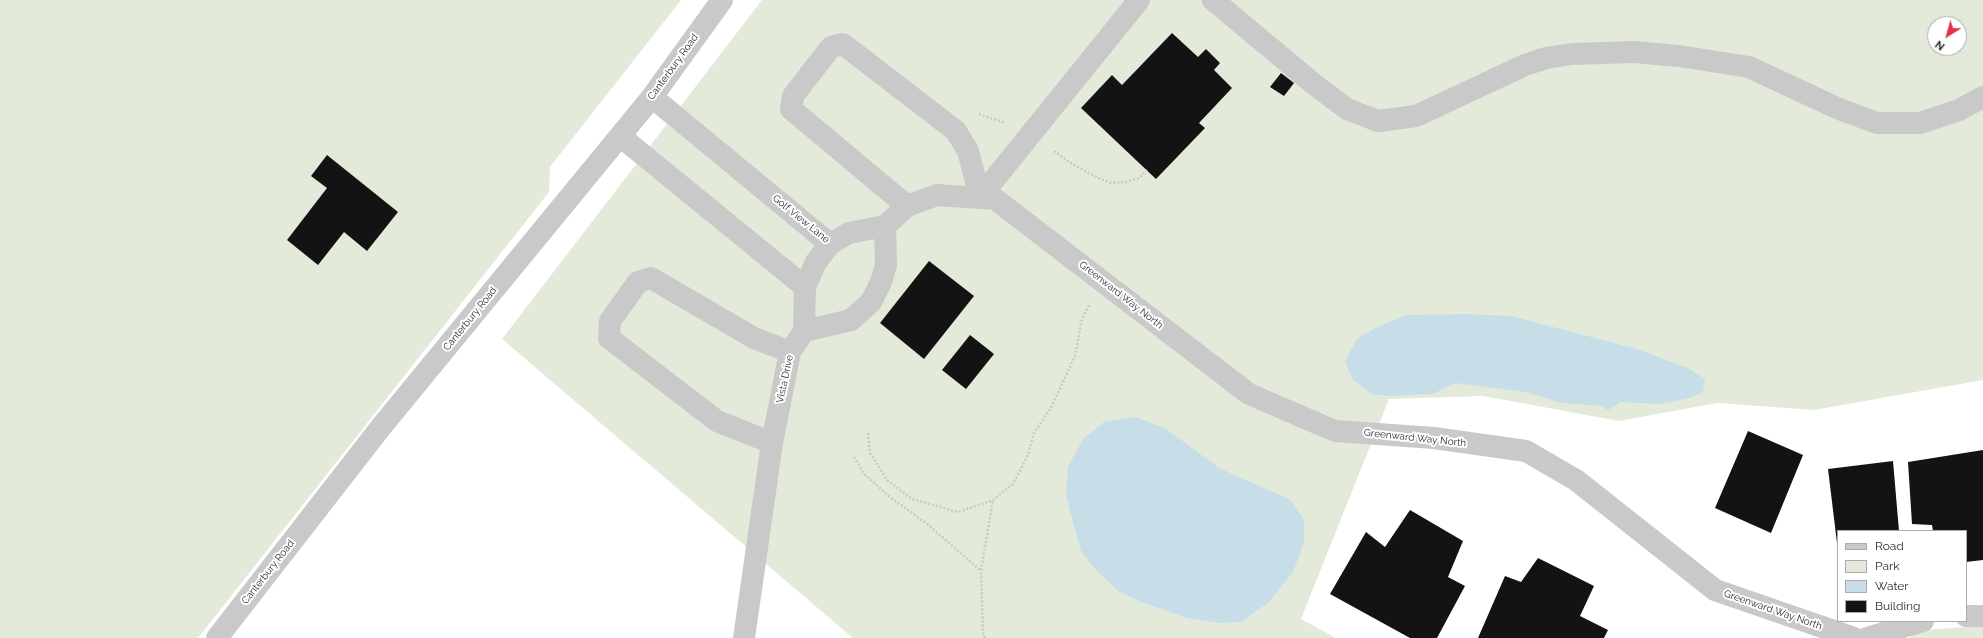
<!DOCTYPE html>
<style>
body{margin:0}
#map{position:relative;width:1983px;height:638px;overflow:hidden;background:#fff;font-family:Raleway,sans-serif}
canvas{display:block}
.legend{position:absolute;left:1837px;top:530px;width:130px;height:92px;box-sizing:border-box;background:#fff;border:1px solid #ababab;margin:0;padding:5px 7px;list-style:none;font-size:12px;color:#2c2c2c}
.legend li{display:flex;align-items:center;gap:8px;height:20px}
.legend b{width:20px;border:1px solid #ababab}
.north{position:absolute;left:1927px;top:16px;width:40px;height:40px;box-sizing:border-box;background:#fff;border:1px solid #ababab;border-radius:50%;rotate:217deg;font-size:11px;font-weight:700;line-height:16px;text-align:center;color:#2c2c2c}
.north::after{content:'';display:block;margin:auto;width:14px;height:18px;background:#dd344b;clip-path:polygon(50% 0,100% 100%,50% 72%,0 100%)}
</style>
<div id="map">
<canvas width="1983" height="638"></canvas>
<ul class="legend">
<li><b style="height:5px;background:#c9c9c9"></b>Road</li>
<li><b style="height:11px;background:#e3eada"></b>Park</li>
<li><b style="height:11px;background:#c7dee9"></b>Water</li>
<li><b style="height:11px;background:#131313"></b>Building</li>
</ul>
<div class="north">N</div>
</div>
<script>
const g = document.querySelector('canvas').getContext('2d');
g.lineJoin = 'round';
function fillPath(path, color) {
  g.fillStyle = color;
  g.fill(path, 'evenodd');
}
function shape(rows) {
  const path = new Path2D();
  for (const r of rows) {
    path.moveTo(r[0], r[1]);
    for (let i = 2; i < r.length; i += 2) path.lineTo(r[i], r[i + 1]);
  }
  return path;
}
function trace(path, color, width, dash) {
  g.strokeStyle = color;
  g.lineWidth = width;
  g.lineCap = dash ? 'butt' : 'round';
  g.setLineDash(dash || []);
  g.stroke(path);
}
function drawText(font, color, halo, rows, align = 'center') {
  g.font = font + ' Raleway,sans-serif';
  g.lineWidth = 4;
  g.setLineDash([]);
  g.textBaseline = 'middle';
  g.strokeStyle = halo;
  g.fillStyle = color;
  for (const [text, x, y, turn = 0] of rows) {
    g.save();
    g.translate(x, y);
    g.rotate((+turn || 0) * Math.PI / 180);
    g.textAlign = isNaN(turn) ? turn : align;
    if (halo) g.strokeText(text, 0, 0);
    g.fillText(text, 0, 0);
    g.restore();
  }
}
fillPath(shape([
 [0,0,681,0,550,167,549,192,198,638,0,638],
 [762,0,1983,0,1983,380,1814,410,1717,403,1619,421,1483,396,1389,399,1301,619,1336,638,853,638,502,339],
 [1935,24,1959,24,1959,48,1935,48],
 [1983,626,1983,638,1909,638,1922,630]
]), '#e3eada');
fillPath(shape([
 [1466,314,1511,316,1637,349,1688,368,1705,379,1703,392,1687,399,1658,404,1620,402,1608,410,1600,406,1562,403,1525,392,1455,383,1433,394,1388,396,1371,394,1352,379,1345,361,1357,339,1375,328,1406,315],
 [1135,417,1165,428,1219,468,1291,500,1304,520,1304,543,1293,572,1268,603,1241,622,1219,623,1187,618,1144,603,1118,591,1094,568,1081,551,1066,496,1068,467,1083,439,1104,422]
]), '#c7dee9');
fillPath(shape([
 [1172,33,1198,57,1206,49,1220,63,1214,70,1232,88,1199,123,1205,128,1156,179,1081,108,1112,75,1122,85],
 [1281,73,1294,83,1284,96,1270,87],
 [327,155,398,212,367,251,344,232,318,265,287,240,327,188,311,176],
 [929,261,974,296,924,359,880,323],
 [970,335,994,354,966,389,942,370],
 [1748,431,1803,455,1771,533,1715,508],
 [1983,450,1983,560,1966,562,1966,531,1933,531,1932,525,1912,524,1908,462],
 [1893,461,1899,531,1838,531,1837,543,1828,469],
 [1410,510,1463,541,1448,577,1465,586,1437,638,1410,638,1330,594,1366,532,1385,547],
 [1538,558,1594,586,1580,616,1608,630,1604,638,1478,638,1505,576,1521,582]
]), '#131313');
trace(shape([
 [979,114,1005,123],
 [1054,151,1069,162,1096,177,1111,183,1126,182,1139,178,1147,170],
 [868,433,870,453,887,480,912,499,958,512,993,500,1013,484,1028,455,1034,433,1051,408,1075,356,1082,319,1089,305],
 [854,457,864,474,891,498,926,523,981,571],
 [985,638,983,633,981,571,993,500]
]), '#c9c9c9', 2.5, [2, 2]);
trace(shape([
 [1213,0,1315,85,1347,109,1378,121,1416,116,1525,65,1546,58,1572,54,1634,52,1679,56,1749,67,1839,109,1877,123,1920,123,1959,110,1983,97],
 [652,97,830,244],
 [620,136,805,287],
 [980,197,1139,0],
 [907,206,791,109,793,96,831,47,843,44,956,131,968,151,980,197],
 [804,331,851,320,871,302,881,282,886,265,885,226],
 [772,443,717,421,609,338,610,321,638,282,651,278,754,338,790,352],
 [1966,616,1983,616],
 [217,638,381,427,652,97,722,0],
 [744,638,772,443,790,352,804,331,805,287,816,262,830,244,849,233,885,226,907,206,937,195,995,199,1249,394,1335,431,1434,438,1526,451,1576,480,1715,590,1854,638],
 [1867,638,1923,621]
]), '#c9c9c9', 22);
drawText('10px', '#2c2c2c', '#fff', [
 ["Canterbury Road",673,67,-54],
 ["Golf View Lane",801,219,39],
 ["Greenward Way North",1121,295,38],
 ["Canterbury Road",470,319,-51],
 ["Vista Drive",785,379,-78],
 ["Greenward Way North",1415,438,6],
 ["Canterbury Road",268,572,-52],
 ["Greenward Way North",1773,610,19]
]);
</script>
